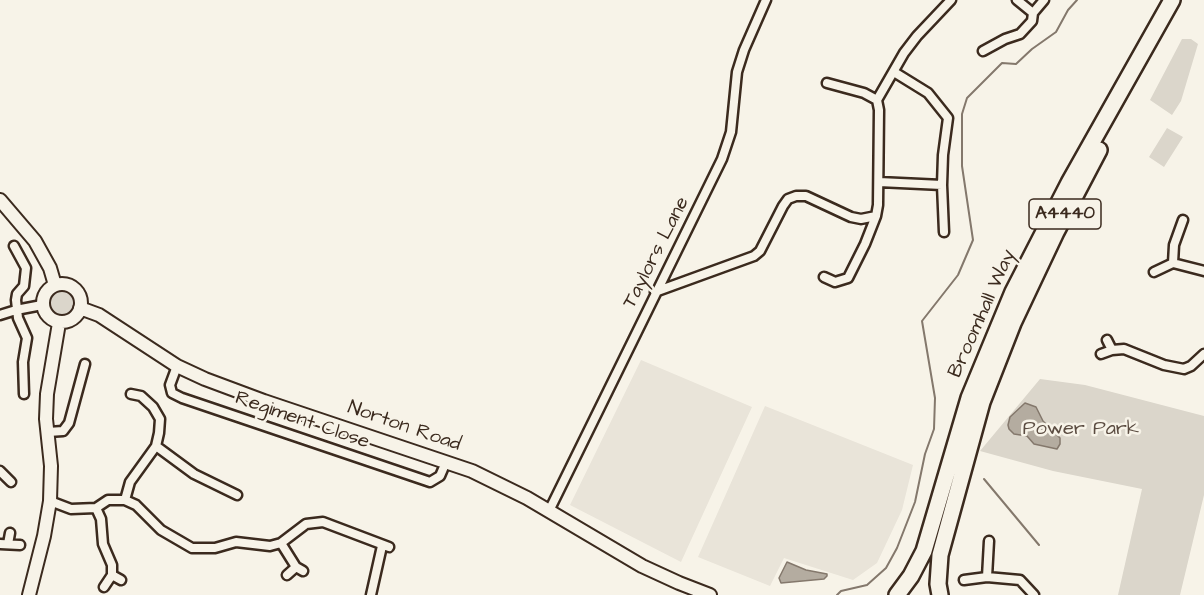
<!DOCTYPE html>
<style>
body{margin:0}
canvas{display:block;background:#f7f3e8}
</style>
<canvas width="1204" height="595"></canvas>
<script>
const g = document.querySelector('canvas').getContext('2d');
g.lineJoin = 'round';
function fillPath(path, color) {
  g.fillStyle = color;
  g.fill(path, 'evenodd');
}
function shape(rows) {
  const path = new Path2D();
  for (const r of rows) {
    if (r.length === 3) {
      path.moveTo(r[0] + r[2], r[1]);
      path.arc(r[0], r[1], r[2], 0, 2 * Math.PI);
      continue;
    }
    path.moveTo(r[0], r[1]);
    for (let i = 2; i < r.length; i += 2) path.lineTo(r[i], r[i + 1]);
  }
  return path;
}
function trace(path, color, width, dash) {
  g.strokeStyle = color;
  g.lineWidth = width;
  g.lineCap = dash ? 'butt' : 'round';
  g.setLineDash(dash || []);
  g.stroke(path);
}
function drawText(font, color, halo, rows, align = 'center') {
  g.font = font + ' "Architects Daughter",sans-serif';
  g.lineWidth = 5;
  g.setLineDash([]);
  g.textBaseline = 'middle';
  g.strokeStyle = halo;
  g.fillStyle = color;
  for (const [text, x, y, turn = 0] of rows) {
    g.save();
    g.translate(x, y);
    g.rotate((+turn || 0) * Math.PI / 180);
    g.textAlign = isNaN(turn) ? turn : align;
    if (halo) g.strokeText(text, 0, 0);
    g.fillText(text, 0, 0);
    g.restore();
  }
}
fillPath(shape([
 [641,360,752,407,681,562,570,505],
 [765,406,913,465,902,510,877,563,853,580,784,558,770,586,698,557]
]), '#e9e4d9');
fillPath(shape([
 [1182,39,1191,39,1198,44,1181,101,1172,115,1150,100],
 [1167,128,1183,137,1164,167,1149,157],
 [62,303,14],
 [1040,379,1085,385,1204,416,1204,495,1180,595,1118,595,1142,489,1053,471,980,451]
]), '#dbd6cb');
const water = shape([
 [1025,403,1036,407,1043,421,1060,438,1060,444,1057,449,1034,444,1027,436,1014,434,1009,429,1008,425,1010,417,1025,403],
 [787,562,806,570,827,574,827,576,824,579,781,583,779,578,787,562]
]);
fillPath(water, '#b4aca0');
trace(water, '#84786c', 1.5);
trace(shape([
 [984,479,1039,545],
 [837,595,841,591,867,585,886,568,897,548,915,502,925,454,934,429,935,398,922,321,958,275,973,240,962,166,962,114,967,98,1002,63,1016,64,1032,49,1056,32,1068,10,1077,0]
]), '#84786c', 2);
const street = shape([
 [1017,0,1033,13,1044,0],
 [983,51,1005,39,1020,34,1032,21,1033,13],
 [894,72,928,93,948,118,943,155,942,185],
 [827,83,864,93,877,100],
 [877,100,904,53,917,36,951,0],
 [879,182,942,185,944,232],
 [1183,220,1174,245,1173,263,1204,271],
 [14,246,26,268,24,286,17,294,16,300,18,318,27,338,23,362,24,394],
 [1154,272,1173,263],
 [824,277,835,282,848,278,865,244,876,216],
 [655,292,754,256,760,251,783,206,788,199,796,196,806,196,851,217,861,219,876,216,878,205,879,110,877,100],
 [0,315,16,310,42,305],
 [1107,340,1112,350],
 [1101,354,1112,350,1124,349,1164,365,1184,369,1191,366,1204,354],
 [177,366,170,385,172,393,182,398,430,482,440,476,443,469],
 [48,432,63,431,69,423,85,364],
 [156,446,194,474,237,495],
 [0,471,11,482],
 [125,500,130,482,156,446,159,433,160,419,153,407,141,396,131,394],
 [50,501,71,509,96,508,108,500,125,500,136,505,161,530,192,548,215,548,236,542,270,546,281,543,306,524,323,522,389,547],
 [96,508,101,519,103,544,112,565,112,575,104,587],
 [549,511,722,159,731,132,737,72,744,50,766,0],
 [281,543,296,567,303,571],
 [0,544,20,545],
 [8,544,10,533],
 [112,575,121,580],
 [287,575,296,567],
 [987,577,989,541],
 [964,580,987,577,1020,580,1034,595],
 [371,595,382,546]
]);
const secondary = shape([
 [0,200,35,241,50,268,55,285],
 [62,303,19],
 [80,308,99,315,177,366,205,379,264,401,472,471,527,498,642,566,679,583,710,595],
 [29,595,44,536,50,501,51,466,46,419,47,394,59,323]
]);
const highway = shape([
 [897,595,911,576,924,551,969,398,1013,292,1069,183,1172,0],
 [940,595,938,584,940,555,982,402,1013,323,1056,232,1099,150]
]);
trace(street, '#3b2a1e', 13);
trace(secondary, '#3b2a1e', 16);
trace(highway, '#3b2a1e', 20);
trace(street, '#f7f3e8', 8);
trace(secondary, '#f7f3e8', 12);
trace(highway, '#f7f3e8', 15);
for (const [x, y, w] of [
 [1065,214,72]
]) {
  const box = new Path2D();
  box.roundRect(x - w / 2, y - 15, w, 30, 4.5);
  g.fillStyle = '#f7f3e8';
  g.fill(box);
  trace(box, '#3b2a1e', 1.5);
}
drawText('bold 18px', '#3b2a1e', null, [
 ["A4440",1065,214]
]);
drawText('20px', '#3b2a1e', '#f7f3e8', [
 ["Taylors Lane",657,253,-63],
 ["Broomhall Way",983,314,-66],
 ["Regiment Close",302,421,19],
 ["Norton Road",404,427,19]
]);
drawText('20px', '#5b4c41', '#f7f3e8', [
 ["Power Park",1081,430]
]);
</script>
